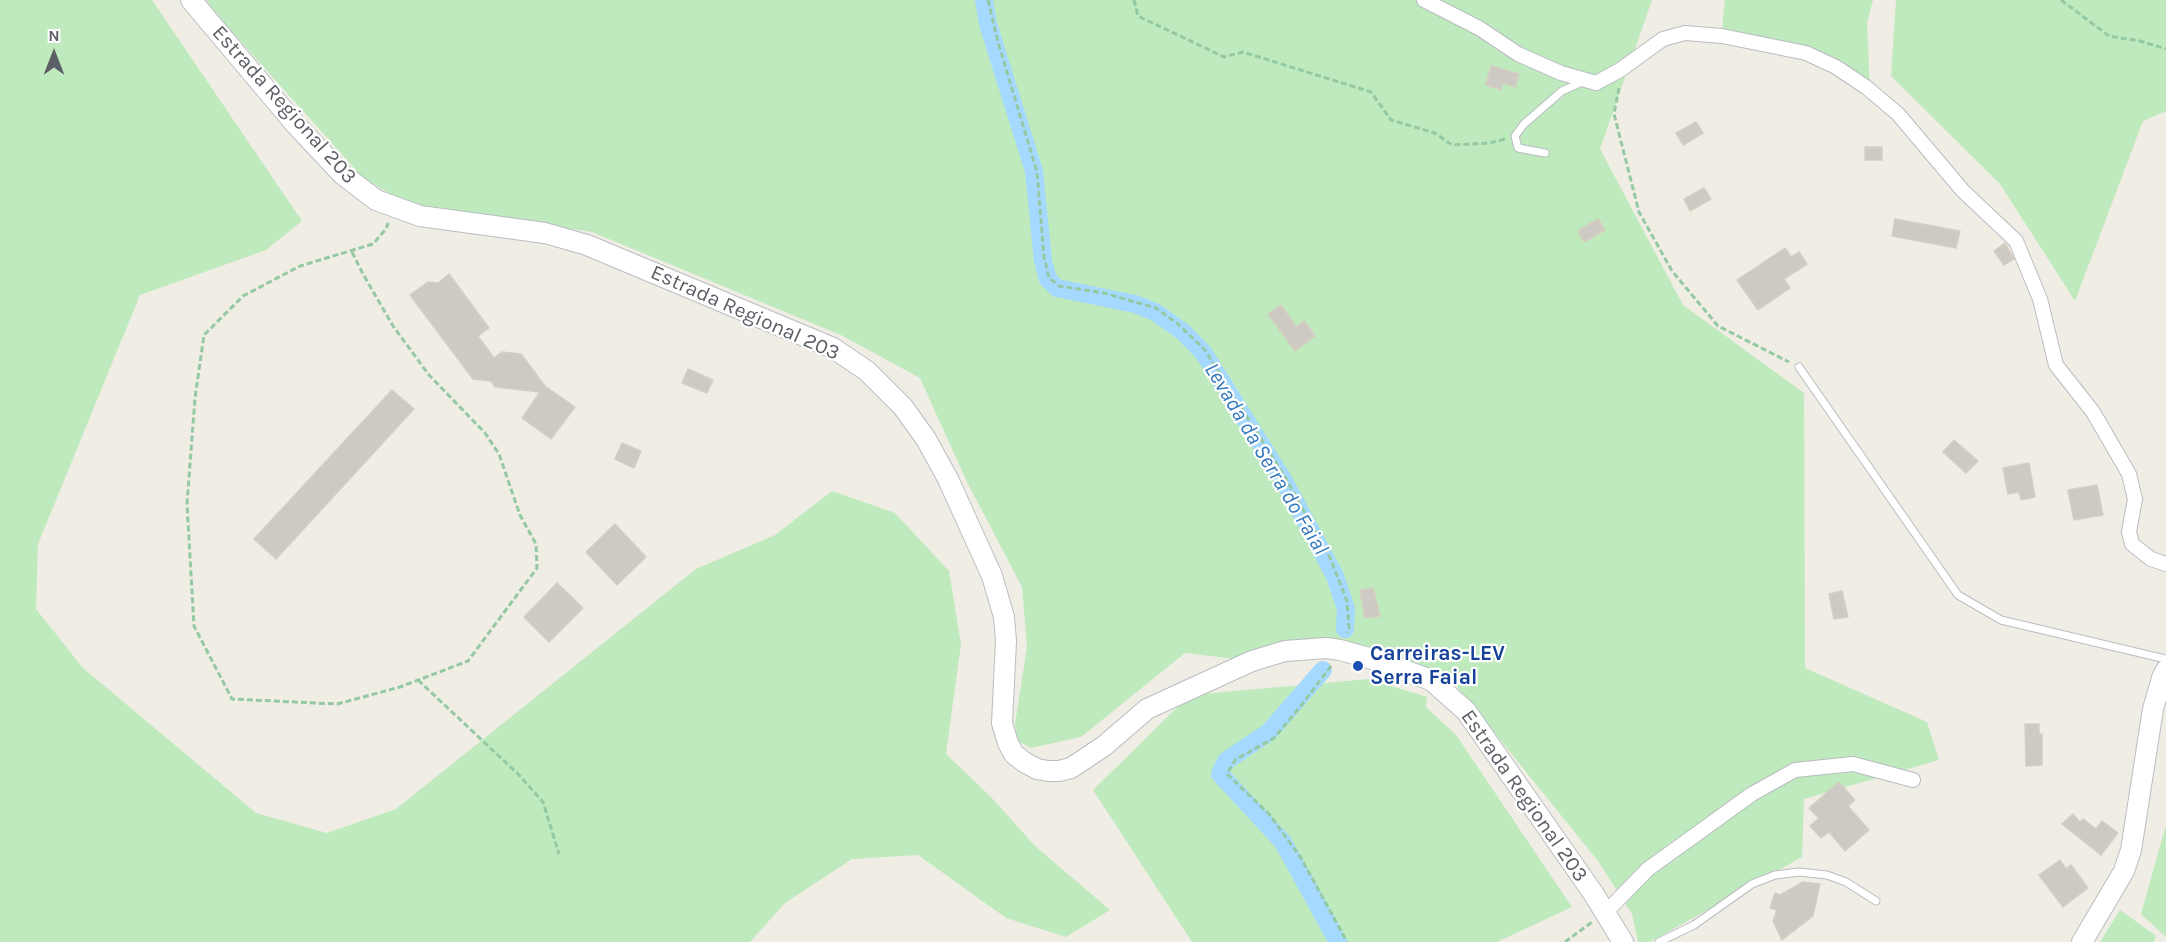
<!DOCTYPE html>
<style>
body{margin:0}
#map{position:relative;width:2166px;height:942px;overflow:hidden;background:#f0ede4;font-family:Karla,sans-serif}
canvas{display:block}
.north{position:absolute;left:24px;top:24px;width:60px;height:60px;-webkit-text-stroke:4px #fff;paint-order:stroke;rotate:0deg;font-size:16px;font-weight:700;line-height:24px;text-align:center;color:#5c6066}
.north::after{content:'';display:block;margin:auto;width:21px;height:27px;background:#5c6066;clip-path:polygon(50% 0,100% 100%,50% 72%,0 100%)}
</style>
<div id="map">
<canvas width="2166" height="942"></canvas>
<div class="north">N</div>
</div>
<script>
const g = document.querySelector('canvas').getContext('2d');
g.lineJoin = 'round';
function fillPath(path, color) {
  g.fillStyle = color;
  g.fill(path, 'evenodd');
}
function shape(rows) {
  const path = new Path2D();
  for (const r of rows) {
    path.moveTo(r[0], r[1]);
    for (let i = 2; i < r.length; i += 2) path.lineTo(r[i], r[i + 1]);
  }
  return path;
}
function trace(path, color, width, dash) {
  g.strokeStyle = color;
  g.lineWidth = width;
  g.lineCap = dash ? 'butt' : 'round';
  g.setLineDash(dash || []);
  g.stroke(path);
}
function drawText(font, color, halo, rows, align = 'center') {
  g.font = font + ' Karla,sans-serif';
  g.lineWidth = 4.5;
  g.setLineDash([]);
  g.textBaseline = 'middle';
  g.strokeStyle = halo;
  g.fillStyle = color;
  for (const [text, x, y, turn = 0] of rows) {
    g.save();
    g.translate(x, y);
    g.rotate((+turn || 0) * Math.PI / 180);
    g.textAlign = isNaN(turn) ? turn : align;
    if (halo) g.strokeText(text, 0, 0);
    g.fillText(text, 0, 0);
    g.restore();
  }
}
fillPath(shape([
 [0,0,152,0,302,221,266,250,140,295,38,544,36,609,83,668,256,813,327,833,396,809,696,569,775,535,832,491,895,513,949,571,961,644,946,754,992,798,1035,846,1110,910,1066,937,1006,918,918,855,852,859,785,903,750,942,0,942],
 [206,0,1652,0,1600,149,1683,305,1804,393,1805,668,1927,722,1939,760,1804,799,1802,857,1650,942,1638,942,1632,914,1598,861,1451,679,1337,647,1252,661,1185,653,1081,737,1031,748,1018,741,1015,724,1027,647,1022,587,966,480,920,378,841,335,592,232,411,205,364,179,224,23],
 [1725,0,1873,0,1867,23,1870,91,1808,47,1722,28],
 [1896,0,2166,0,2166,111,2143,121,2075,301,2000,184,1891,76],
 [1369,679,1427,697,1426,707,1456,735,1572,907,1497,942,1192,942,1093,790,1190,695],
 [2166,825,2166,937,2141,914],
 [2120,910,2156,936,2154,942,2100,942]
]), '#beeabe');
trace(shape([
 [984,0,988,24,1034,171,1043,261,1048,279,1057,288,1135,304,1155,312,1182,331,1203,352,1284,481,1335,576,1346,609,1345,629],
 [1323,670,1269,732,1226,761,1220,774,1283,842,1338,942]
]), '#a5d9ff', 18);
const building = shape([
 [1491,66,1519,74,1515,87,1503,83,1501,90,1486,85,1491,66],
 [1696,122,1703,133,1683,145,1676,133,1696,122],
 [1865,147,1882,147,1882,160,1865,160,1865,147],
 [1704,188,1711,199,1690,211,1684,199,1704,188],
 [1598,219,1605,230,1584,242,1578,231,1598,219],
 [1895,219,1960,231,1956,248,1892,236,1895,219],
 [2005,243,2014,259,2004,265,1994,251,2005,243],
 [1785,248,1791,257,1799,252,1807,264,1784,279,1790,288,1758,310,1737,280,1785,248],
 [449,274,489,328,478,336,494,358,502,352,521,354,545,386,575,407,551,439,522,418,540,392,495,387,491,381,473,379,410,295,428,282,438,283,449,274],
 [1281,305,1296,327,1304,321,1315,336,1295,351,1268,314,1281,305],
 [688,369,713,380,707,393,682,383,688,369],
 [392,390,414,409,276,559,254,539,392,390],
 [1954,440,1978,461,1966,473,1943,452,1954,440],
 [622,443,641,451,634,468,615,459,622,443],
 [2029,463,2035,497,2021,500,2019,492,2008,494,2003,468,2029,463],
 [2097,485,2103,515,2074,520,2068,490,2097,485],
 [615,524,646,557,617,585,586,552,615,524],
 [557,583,583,608,549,642,524,617,557,583],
 [1373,588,1380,616,1365,618,1360,590,1373,588],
 [1842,591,1848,617,1834,619,1829,594,1842,591],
 [2025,724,2039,724,2039,734,2042,734,2042,765,2026,766,2025,724],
 [1839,782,1855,800,1848,806,1869,830,1845,851,1829,832,1821,838,1810,826,1819,818,1809,808,1839,782],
 [2073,814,2080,822,2083,819,2096,829,2102,821,2118,833,2101,855,2062,824,2073,814],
 [2060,860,2066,869,2071,865,2088,888,2063,907,2039,875,2060,860],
 [1803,882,1820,884,1813,916,1782,940,1773,921,1777,910,1770,908,1775,893,1780,895,1803,882]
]);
fillPath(building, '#cdcac3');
trace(building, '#d5cfc1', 1.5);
const lane = shape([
 [1545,153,1518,148,1515,136,1524,124,1562,91,1584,81],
 [1799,367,1958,595,2001,620,2166,659],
 [1659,942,1694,925,1752,884,1775,875,1799,872,1827,875,1846,882,1876,901]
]);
const street = shape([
 [1424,0,1479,28,1518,54,1561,73,1596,83,1620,70,1663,39,1685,33,1722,36,1806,53,1836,67,1866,87,1898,114,1963,191,2016,241,2040,299,2056,365,2093,412,2129,474,2135,499,2129,532,2132,544,2151,559,2166,564],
 [1606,912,1648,869,1752,794,1795,770,1853,764,1913,780]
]);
const secondary = shape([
 [191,0,296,125,342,174,376,200,420,216,545,233,587,245,833,348,867,371,903,407,926,439,948,479,992,576,1004,617,1006,641,1002,723,1008,743,1014,754,1024,762,1037,769,1048,771,1059,771,1071,768,1104,746,1147,709,1252,661,1285,651,1326,648,1340,650,1376,660,1431,680,1466,711,1593,893,1623,942],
 [2082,942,2124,871,2131,850,2153,709,2162,678,2166,670]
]);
trace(lane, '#b9bcc1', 9);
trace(street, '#b9bcc1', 16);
trace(secondary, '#b9bdc3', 22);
trace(shape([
 [988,0,998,42,1037,172,1044,257,1049,278,1059,286,1104,293,1156,308,1178,324,1205,350,1285,477,1331,560,1347,601,1349,628,1347,633],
 [1134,0,1138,16,1224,57,1243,52,1371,92,1391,120,1435,133,1452,145,1490,143,1505,139],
 [2061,0,2109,36,2140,41,2166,49],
 [1619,88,1614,114,1639,212,1672,271,1718,326,1789,362],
 [352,252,363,274,393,326,429,375,485,433,499,454,520,515,536,544,537,568,468,661,400,687,337,704,232,699,194,626,187,504,195,398,204,335,243,296,300,266,373,244,386,229,388,223],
 [1331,666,1300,707,1274,738,1235,760,1227,774,1269,814,1301,858,1347,942],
 [418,680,518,774,543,802,559,854],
 [1565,942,1592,922]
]), '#94c9a3', 3, [6, 3]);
trace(lane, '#fff', 7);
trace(street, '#fff', 14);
trace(secondary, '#fff', 20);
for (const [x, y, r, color] of [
 [1358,666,6,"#1a4fb4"]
]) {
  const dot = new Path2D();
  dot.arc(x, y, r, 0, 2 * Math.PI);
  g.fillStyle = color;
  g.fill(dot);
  trace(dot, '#fff', 2);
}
drawText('21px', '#5c6066', '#fff', [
 ["Estrada Regional 203",284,105,48],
 ["Estrada Regional 203",745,313,24],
 ["Estrada Regional 203",1524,796,55]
]);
drawText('bold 21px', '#164399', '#fff', [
 ["Carreiras-LEV",1370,654],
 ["Serra Faial",1370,678]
], 'left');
drawText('italic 22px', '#3679bd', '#fff', [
 ["Levada da Serra do Faial",1266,459,59]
]);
</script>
